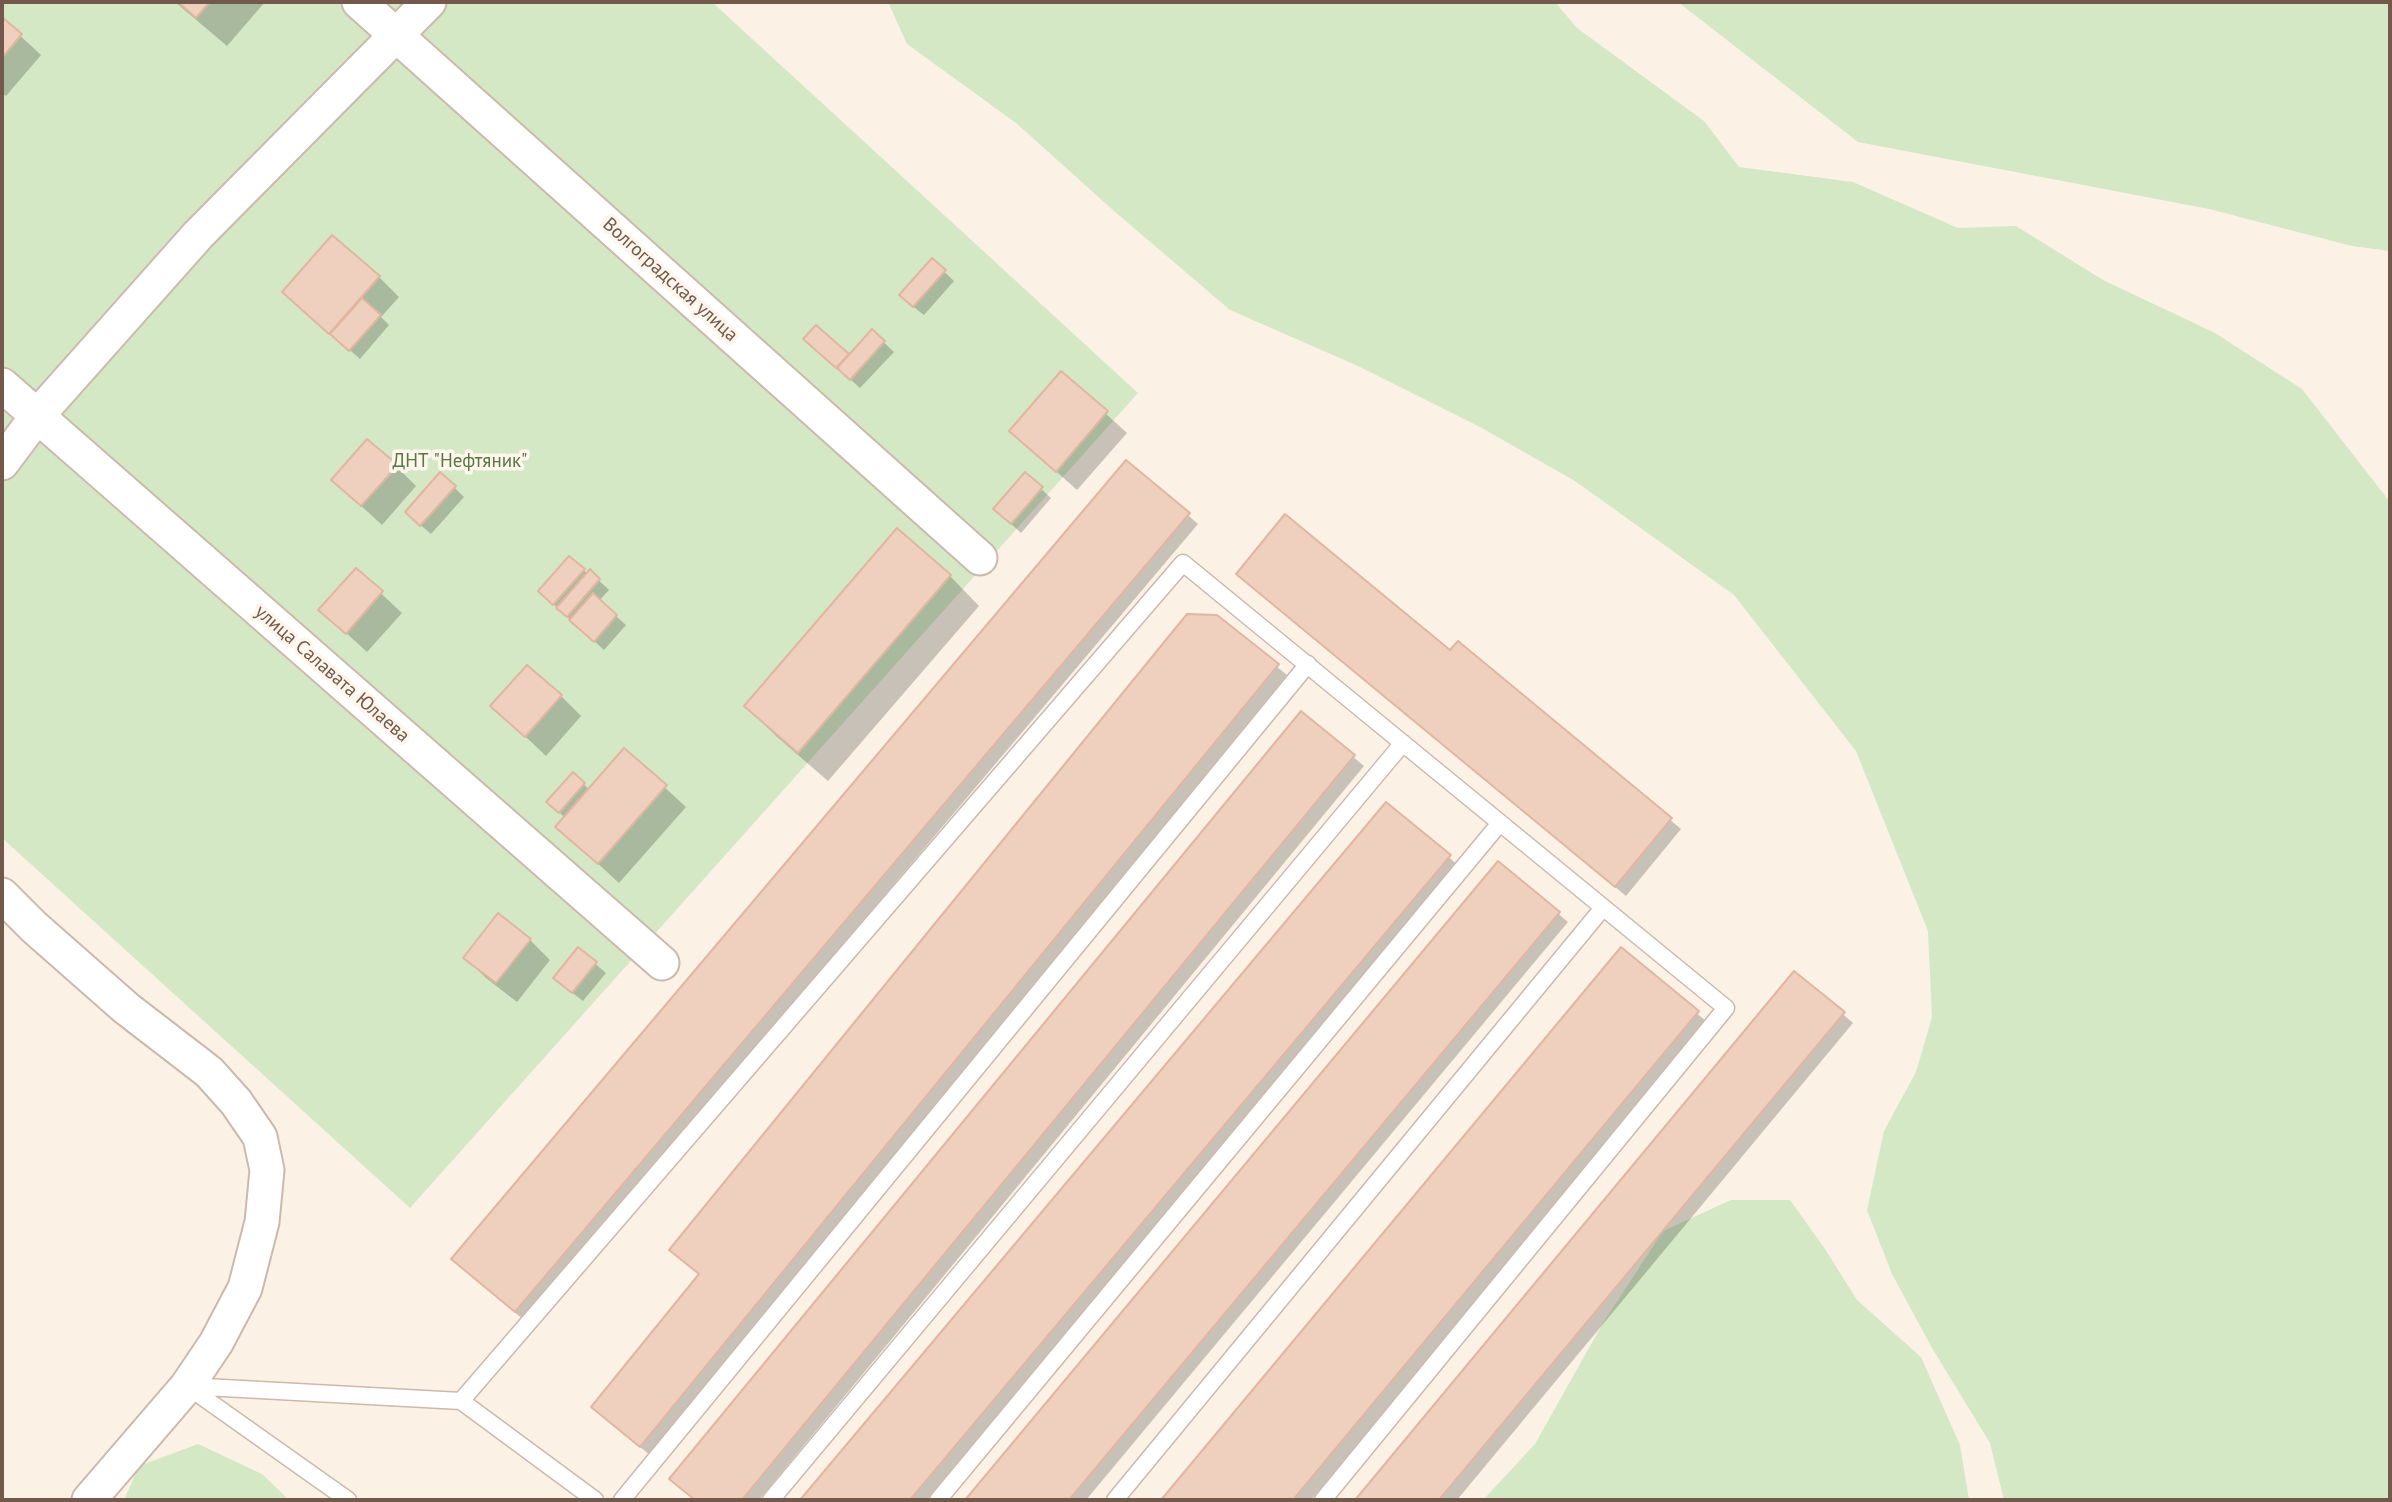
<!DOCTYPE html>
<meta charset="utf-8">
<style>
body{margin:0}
#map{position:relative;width:2392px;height:1502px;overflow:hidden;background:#fbf2e5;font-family:"PT Sans",sans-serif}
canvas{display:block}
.frame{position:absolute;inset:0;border:4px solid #73584c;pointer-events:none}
</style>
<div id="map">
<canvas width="2392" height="1502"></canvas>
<div class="frame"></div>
</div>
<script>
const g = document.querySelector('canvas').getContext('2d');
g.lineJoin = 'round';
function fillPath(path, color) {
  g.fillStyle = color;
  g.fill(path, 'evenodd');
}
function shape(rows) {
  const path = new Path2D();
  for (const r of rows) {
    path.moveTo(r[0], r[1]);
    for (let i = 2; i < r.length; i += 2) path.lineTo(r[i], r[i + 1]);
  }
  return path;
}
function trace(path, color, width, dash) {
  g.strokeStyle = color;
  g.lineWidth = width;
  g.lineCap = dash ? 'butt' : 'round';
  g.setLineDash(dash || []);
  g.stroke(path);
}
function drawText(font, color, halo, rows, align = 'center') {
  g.font = font + ' "PT Sans",sans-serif';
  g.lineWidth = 7;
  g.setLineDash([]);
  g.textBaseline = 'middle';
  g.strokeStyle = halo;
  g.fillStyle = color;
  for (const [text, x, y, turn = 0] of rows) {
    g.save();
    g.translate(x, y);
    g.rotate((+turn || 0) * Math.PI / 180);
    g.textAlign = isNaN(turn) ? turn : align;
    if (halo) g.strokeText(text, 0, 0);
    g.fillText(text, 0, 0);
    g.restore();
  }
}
fillPath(shape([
 [2,2,712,2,1138,393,410,1208,2,838],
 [888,2,1555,2,1577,28,1704,121,1739,167,1853,182,1958,228,2016,226,2103,280,2215,333,2302,389,2390,502,2390,1500,2004,1500,1990,1443,1932,1348,1892,1274,1867,1210,1884,1131,1916,1072,1932,1017,1928,931,1856,751,1734,595,1575,481,1480,427,1358,366,1230,310,1114,211,1016,123,907,44],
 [1678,2,2390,2,2390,251,2352,246,2209,209,1858,142],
 [1731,1200,1790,1200,1825,1249,1857,1300,1921,1357,1960,1445,1969,1500,1483,1500,1535,1444,1603,1323,1663,1231],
 [198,1444,262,1474,289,1500,124,1500,139,1466]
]), '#d4e8c5');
fillPath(shape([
 [175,2,265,2,227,46],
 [2,19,41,55,6,96,2,93],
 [932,260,954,281,924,315,911,305],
 [379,277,399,297,381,317,389,325,360,359,284,292],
 [816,327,850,357,872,331,894,352,860,388,815,348],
 [1061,373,1127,433,1077,490,1011,431],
 [1127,462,1198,524,525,1321,463,1268],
 [396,466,416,486,382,525,333,480],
 [1026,475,1051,498,1021,533,995,509],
 [454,487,464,497,431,534,417,522],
 [569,558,588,574,590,572,609,590,599,601,626,625,604,650,550,601],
 [356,570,402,613,367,652,321,610],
 [950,576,979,606,828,781,776,736,746,706],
 [1247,583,1450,653,1458,644,1681,829,1626,896],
 [1216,617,1287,675,650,1455,603,1417,701,1275,681,1259],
 [561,696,581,716,546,756,493,706],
 [1301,713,1364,766,759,1500,695,1500,680,1488],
 [624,750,686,807,619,883,558,827,565,818,549,802,573,775,590,790],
 [1387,804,1459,866,927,1500,803,1500],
 [1499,864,1568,922,1086,1500,967,1500],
 [530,940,550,960,517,1002,486,978,466,958],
 [578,949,606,973,583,1001,565,987],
 [1621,949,1707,1022,1311,1500,1164,1500],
 [1795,973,1853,1023,1457,1500,1357,1500]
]), '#0003');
const building = shape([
 [178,2,210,2,196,18,178,2],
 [2,17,22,34,2,58,2,17],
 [332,235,380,276,329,334,282,292,332,235],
 [932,258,946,270,913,307,899,295,932,258],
 [362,298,381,315,349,351,330,334,362,298],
 [816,325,849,354,836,368,803,339,816,325],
 [872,329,885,341,850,380,837,368,872,329],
 [1061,371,1108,411,1056,472,1009,431,1061,371],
 [367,439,398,465,361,506,331,480,367,439],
 [1126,460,1190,513,515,1312,451,1259,1126,460],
 [440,472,456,486,420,526,405,512,440,472],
 [1025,472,1043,487,1011,524,993,509,1025,472],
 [1285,514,1450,650,1458,641,1672,818,1615,887,1236,574,1285,514],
 [897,528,951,575,798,753,744,706,897,528],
 [569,556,585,569,553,605,538,591,569,556],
 [356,568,383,591,346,634,318,610,356,568],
 [590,569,600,579,567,617,556,608,590,569],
 [593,593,617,615,594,642,569,620,593,593],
 [1187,614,1217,615,1279,664,640,1447,591,1407,699,1274,669,1250,1187,614],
 [527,665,562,695,525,737,490,706,527,665],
 [1301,711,1355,755,742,1500,695,1500,669,1479,1301,711],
 [624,748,667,785,598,864,555,827,624,748],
 [573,772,585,783,559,813,546,802,573,772],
 [1386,802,1451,855,910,1500,800,1500,1386,802],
 [1498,861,1560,912,1069,1500,965,1500,1498,861],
 [498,913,531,939,496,983,463,958,498,913],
 [578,947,597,962,572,993,553,978,578,947],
 [1621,947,1699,1011,1293,1500,1161,1500,1621,947],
 [1794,971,1845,1012,1439,1500,1355,1500,1794,971]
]);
fillPath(building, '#efd0be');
trace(building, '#e1b6a0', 2);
const lane = shape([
 [187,1386,461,1401,1183,563,1726,1008,1323,1500],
 [187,1386,348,1500],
 [461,1401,595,1500],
 [622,1500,1308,664],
 [771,1500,1403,743],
 [938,1500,1500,823],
 [1115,1500,1602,909]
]);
const street = shape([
 [359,2,980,558],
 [2,385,662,963],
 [2,463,38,415,198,235,429,2],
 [2,895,34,927,126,1008,209,1072,236,1102,260,1137,267,1170,262,1222,245,1288,216,1343,187,1386,89,1500]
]);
trace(lane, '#ccb9ac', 19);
trace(street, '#ccb9ac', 37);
trace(lane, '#fff', 16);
trace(street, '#fff', 33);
drawText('19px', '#73584c', '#fef6eb', [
 ["Волгоградская улица",670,280,42],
 ["улица Салавата Юлаева",332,674,41]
]);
drawText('19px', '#557844', '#fef6eb', [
 ["ДНТ \"Нефтяник\"",460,462]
]);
</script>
